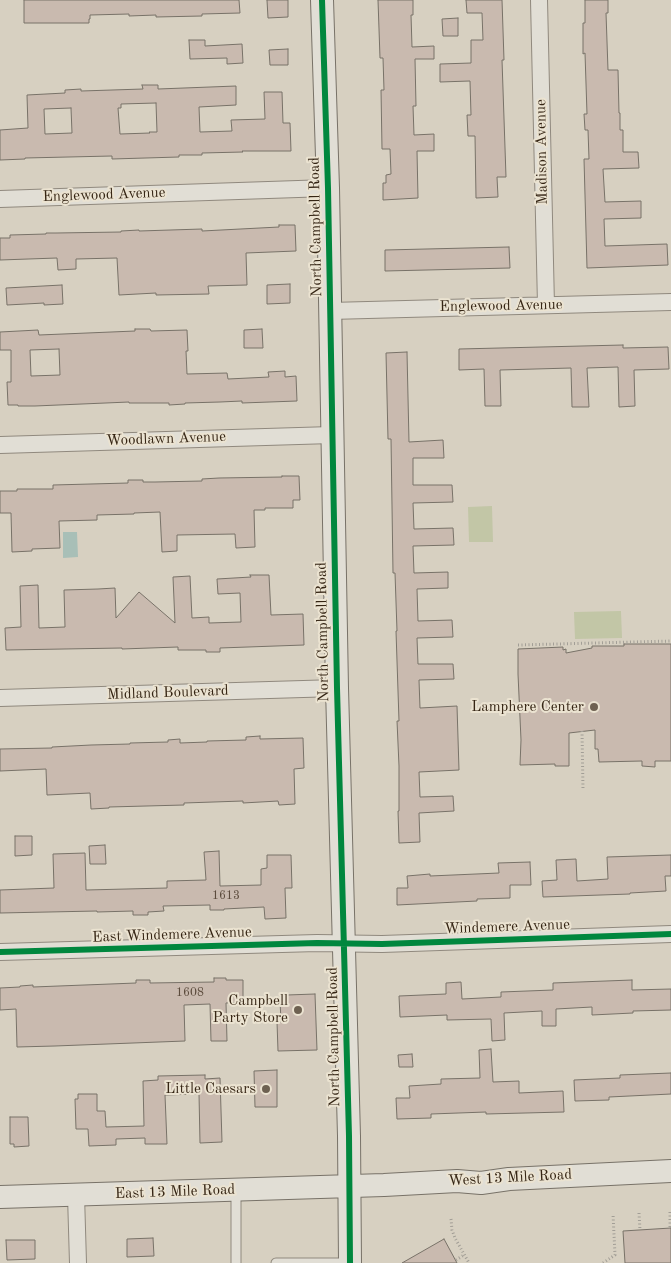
<!DOCTYPE html>
<style>
body{margin:0}
canvas{display:block;background:#d7d0c1}
</style>
<canvas width="671" height="1263"></canvas>
<script>
const g = document.querySelector('canvas').getContext('2d');
g.lineJoin = 'round';
function fillPath(path, color) {
  g.fillStyle = color;
  g.fill(path, 'evenodd');
}
function shape(rows) {
  const path = new Path2D();
  for (const r of rows) {
    path.moveTo(r[0], r[1]);
    for (let i = 2; i < r.length; i += 2) path.lineTo(r[i], r[i + 1]);
  }
  return path;
}
function trace(path, color, width, dash) {
  g.strokeStyle = color;
  g.lineWidth = width;
  g.lineCap = dash ? 'butt' : 'round';
  g.setLineDash(dash || []);
  g.stroke(path);
}
function drawText(font, color, halo, rows, align = 'center') {
  g.font = font + ' "Old Standard TT",serif';
  g.lineWidth = 4;
  g.setLineDash([]);
  g.textBaseline = 'middle';
  g.strokeStyle = halo;
  g.fillStyle = color;
  for (const [text, x, y, turn = 0] of rows) {
    g.save();
    g.translate(x, y);
    g.rotate((+turn || 0) * Math.PI / 180);
    g.textAlign = isNaN(turn) ? turn : align;
    if (halo) g.strokeText(text, 0, 0);
    g.fillText(text, 0, 0);
    g.restore();
  }
}
fillPath(shape([
 [492,506,493,542,469,542,468,507],
 [621,611,622,638,575,639,574,612]
]), '#c2c6a6');
fillPath(shape([
 [63,532,77,532,78,557,63,558]
]), '#a8bfb7');
const building = shape([
 [24,0,239,0,240,13,202,14,202,16,156,17,156,15,129,16,129,14,90,15,90,19,89,19,89,23,24,23,24,0],
 [267,0,288,0,288,17,268,18,267,0],
 [378,0,413,0,413,15,411,15,412,47,434,46,434,59,415,59,416,106,413,106,414,135,434,134,434,151,417,151,418,198,383,200,383,183,386,183,386,175,391,174,390,149,382,149,381,90,384,90,383,58,380,58,378,0],
 [466,0,502,0,504,60,502,60,506,177,497,177,498,197,476,198,475,136,468,136,467,115,471,115,470,81,440,82,440,64,471,63,471,40,483,40,482,13,467,13,466,0],
 [585,0,608,0,608,13,606,13,608,70,618,70,619,113,620,113,620,130,623,130,623,152,638,152,639,168,603,169,605,202,641,201,641,218,604,219,605,246,667,244,668,265,587,268,584,159,589,159,588,130,585,130,584,114,587,114,585,53,583,54,583,23,585,23,585,0],
 [458,18,458,36,443,36,442,19,458,18],
 [189,40,205,40,205,46,242,44,243,63,227,64,227,58,190,59,189,40],
 [288,49,288,65,270,65,269,50,288,49],
 [142,85,158,85,158,89,236,86,236,105,199,107,200,132,232,131,231,120,265,119,264,92,282,92,283,123,290,123,291,151,242,151,243,152,202,153,202,155,179,155,179,157,112,159,112,156,25,158,25,159,0,160,0,130,28,128,27,95,65,93,65,90,81,89,81,91,143,89,142,85],
 [156,103,157,132,149,132,150,133,120,134,118,108,121,108,121,104,156,103],
 [71,108,72,133,45,134,44,109,71,108],
 [279,225,295,225,296,251,246,253,247,285,208,286,209,294,156,295,156,293,119,295,117,258,76,259,76,269,58,270,57,258,0,260,0,238,10,238,10,235,46,234,46,233,56,233,121,232,121,231,139,230,139,231,202,229,202,231,279,227,279,225],
 [509,247,510,268,385,271,385,250,509,247],
 [290,284,290,303,267,304,267,285,290,284],
 [62,285,63,304,44,305,44,303,7,305,6,288,62,285],
 [135,329,150,329,151,331,187,330,188,351,186,351,187,374,227,373,228,379,269,377,268,372,285,371,285,377,296,376,297,401,242,403,242,401,220,402,185,403,185,404,169,405,169,403,129,403,129,402,35,406,18,406,18,405,8,405,7,382,11,382,11,350,0,350,0,332,38,330,39,335,135,331,135,329],
 [59,349,60,375,31,376,30,350,59,349],
 [262,329,263,348,244,348,244,330,262,329],
 [623,345,623,348,668,347,669,369,634,370,635,406,619,407,618,367,587,368,589,407,572,407,571,368,500,370,501,406,485,406,484,369,459,370,459,349,623,345],
 [407,352,409,442,443,440,444,458,413,458,413,485,452,485,453,502,413,503,414,529,453,528,454,545,413,546,414,573,448,572,448,588,417,589,418,621,452,620,453,637,417,638,418,664,453,664,454,679,419,680,420,708,457,706,459,770,419,772,420,797,453,796,454,811,419,813,420,842,399,843,398,811,399,811,399,766,397,721,399,721,396,631,397,631,395,573,393,573,391,439,388,439,386,353,407,352],
 [282,476,299,476,300,500,293,500,293,508,265,508,265,510,254,510,255,547,236,548,235,534,177,535,177,551,162,552,160,512,134,513,134,514,97,515,97,520,59,521,60,548,32,549,32,551,12,552,11,513,0,513,0,491,17,491,17,489,53,489,53,485,128,483,128,480,143,480,143,482,155,482,202,481,202,479,219,478,282,477,282,476],
 [250,575,269,575,271,615,303,614,304,645,220,648,220,652,206,652,206,650,178,650,178,647,122,649,122,648,6,650,5,628,21,627,20,586,38,585,39,628,65,627,64,590,98,589,115,588,116,618,139,592,175,623,173,577,190,576,192,618,209,617,209,623,241,622,240,593,218,594,217,579,251,577,250,575],
 [624,644,671,644,671,761,655,761,655,767,642,766,642,761,599,762,598,749,595,749,595,730,569,733,569,766,555,766,555,764,520,765,521,740,518,674,518,649,563,647,563,650,566,649,566,653,592,648,592,646,624,646,624,644],
 [260,736,260,739,303,738,304,768,294,769,295,804,279,805,278,801,243,803,243,801,184,803,184,805,109,807,109,808,91,809,90,793,47,795,46,769,0,771,0,749,52,748,52,747,91,745,130,744,130,743,168,742,168,740,180,739,180,743,207,742,207,741,246,740,246,737,260,736],
 [15,836,32,836,32,855,15,856,15,836],
 [105,845,106,864,90,864,89,846,105,845],
 [219,851,220,886,261,885,261,869,267,868,267,855,291,855,292,888,285,888,286,918,265,919,264,907,224,909,224,910,210,910,210,905,163,906,164,911,148,912,148,915,133,915,133,911,97,912,97,911,0,913,0,890,54,888,53,854,85,853,86,890,167,888,167,881,206,880,204,852,219,851],
 [671,855,671,876,665,876,666,891,630,893,630,894,543,897,542,881,557,880,556,860,576,859,577,881,608,879,607,857,671,855],
 [530,862,531,885,510,885,510,898,477,899,477,901,397,905,397,888,408,888,407,876,430,874,430,876,499,873,498,863,530,862],
 [214,978,226,978,226,980,243,980,243,1002,226,1003,227,1041,211,1041,210,1004,184,1005,185,1041,55,1046,17,1047,16,1009,0,1010,0,988,20,987,20,986,33,985,33,987,136,983,136,980,150,980,150,983,214,982,214,978],
 [632,980,632,990,671,989,671,1010,633,1011,633,1013,592,1015,592,1007,556,1009,556,1026,542,1026,542,1011,504,1013,505,1040,492,1041,491,1019,447,1020,447,1015,400,1017,399,996,446,994,446,983,461,982,462,999,501,997,501,992,553,990,553,983,632,980],
 [315,994,317,1050,278,1051,277,1022,281,1022,280,1000,287,999,287,995,315,994],
 [491,1049,493,1082,519,1081,519,1093,563,1091,564,1112,486,1114,486,1112,431,1114,431,1118,397,1119,396,1098,410,1098,409,1086,441,1084,441,1079,480,1078,479,1050,491,1049],
 [412,1054,413,1067,399,1067,398,1055,412,1054],
 [277,1070,277,1107,255,1107,254,1071,277,1070],
 [671,1073,671,1094,609,1097,609,1100,575,1101,574,1080,620,1078,620,1075,671,1073],
 [205,1075,205,1079,220,1078,222,1142,200,1143,199,1094,165,1095,167,1144,145,1144,145,1138,116,1139,116,1145,89,1146,88,1129,76,1129,75,1099,78,1099,78,1094,97,1094,97,1111,105,1111,106,1127,144,1126,143,1081,158,1080,158,1076,205,1075],
 [10,1117,28,1117,29,1146,14,1147,14,1144,10,1144,10,1117],
 [671,1228,671,1263,625,1263,623,1231,671,1228],
 [153,1238,154,1256,127,1257,127,1239,153,1238],
 [444,1239,457,1263,402,1263,444,1239],
 [6,1240,35,1240,35,1259,7,1260,6,1240]
]);
fillPath(building, '#c9baaf');
trace(building, '#787268', 1);
const lane = shape([
 [236,1263,236,1190],
 [276,1263,339,1263]
]);
const street = shape([
 [539,0,546,305],
 [0,199,328,188],
 [330,311,671,302],
 [0,445,332,435],
 [0,698,337,688],
 [0,952,317,943,382,944,671,934],
 [76,1195,78,1263]
]);
const secondary = shape([
 [322,0,328,188,337,688,349,1136,350,1263],
 [0,1197,384,1185,457,1181,481,1183,509,1179,671,1171]
]);
trace(lane, '#90897e', 11);
trace(street, '#90897e', 18);
trace(secondary, '#787268', 24);
trace(shape([
 [518,645,671,641],
 [582,731,583,790],
 [670,1212,670,1228],
 [639,1213,640,1230],
 [451,1219,452,1230,455,1238,469,1263],
 [456,1260,464,1255],
 [603,1263,615,1255,613,1214]
]), '#a29e96', 3, [1, 2.5]);
trace(lane, '#e1ded5', 9);
trace(street, '#e1ded5', 16);
trace(secondary, '#e1ded5', 22);
trace(shape([
 [322,0,328,188,337,688,349,1136,350,1263],
 [0,952,317,943,382,944,671,934]
]), '#00873e', 6);
for (const [x, y, r, color] of [
 [594,707,5,"#6e6151"],
 [298,1010,5,"#6e6151"],
 [266,1089,5,"#6e6151"]
]) {
  const dot = new Path2D();
  dot.arc(x, y, r, 0, 2 * Math.PI);
  g.fillStyle = color;
  g.fill(dot);
  trace(dot, '#ebe3d1', 2);
}
drawText('12px', '#5b4b3c', null, [
 ["1613",226,896],
 ["1608",190,993]
]);
drawText('15px', '#352514', '#ebe3d1', [
 ["Madison Avenue",542,152,-91],
 ["Englewood Avenue",104,195,-2],
 ["North Campbell Road",316,227,-91],
 ["Englewood Avenue",501,306,-1],
 ["Woodlawn Avenue",166,439,-2],
 ["North Campbell Road",323,632,-91],
 ["Midland Boulevard",168,693,-2],
 ["Windemere Avenue",507,927,-2],
 ["East Windemere Avenue",172,935,-2],
 ["North Campbell Road",334,1037,-91],
 ["West 13 Mile Road",510,1178,-3],
 ["East 13 Mile Road",175,1192,-2]
]);
drawText('15px', '#352514', '#ebe3d1', [
 ["Lamphere Center",584,707],
 ["Campbell",288,1001],
 ["Party Store",288,1018],
 ["Little Caesars",256,1089]
], 'right');
</script>
